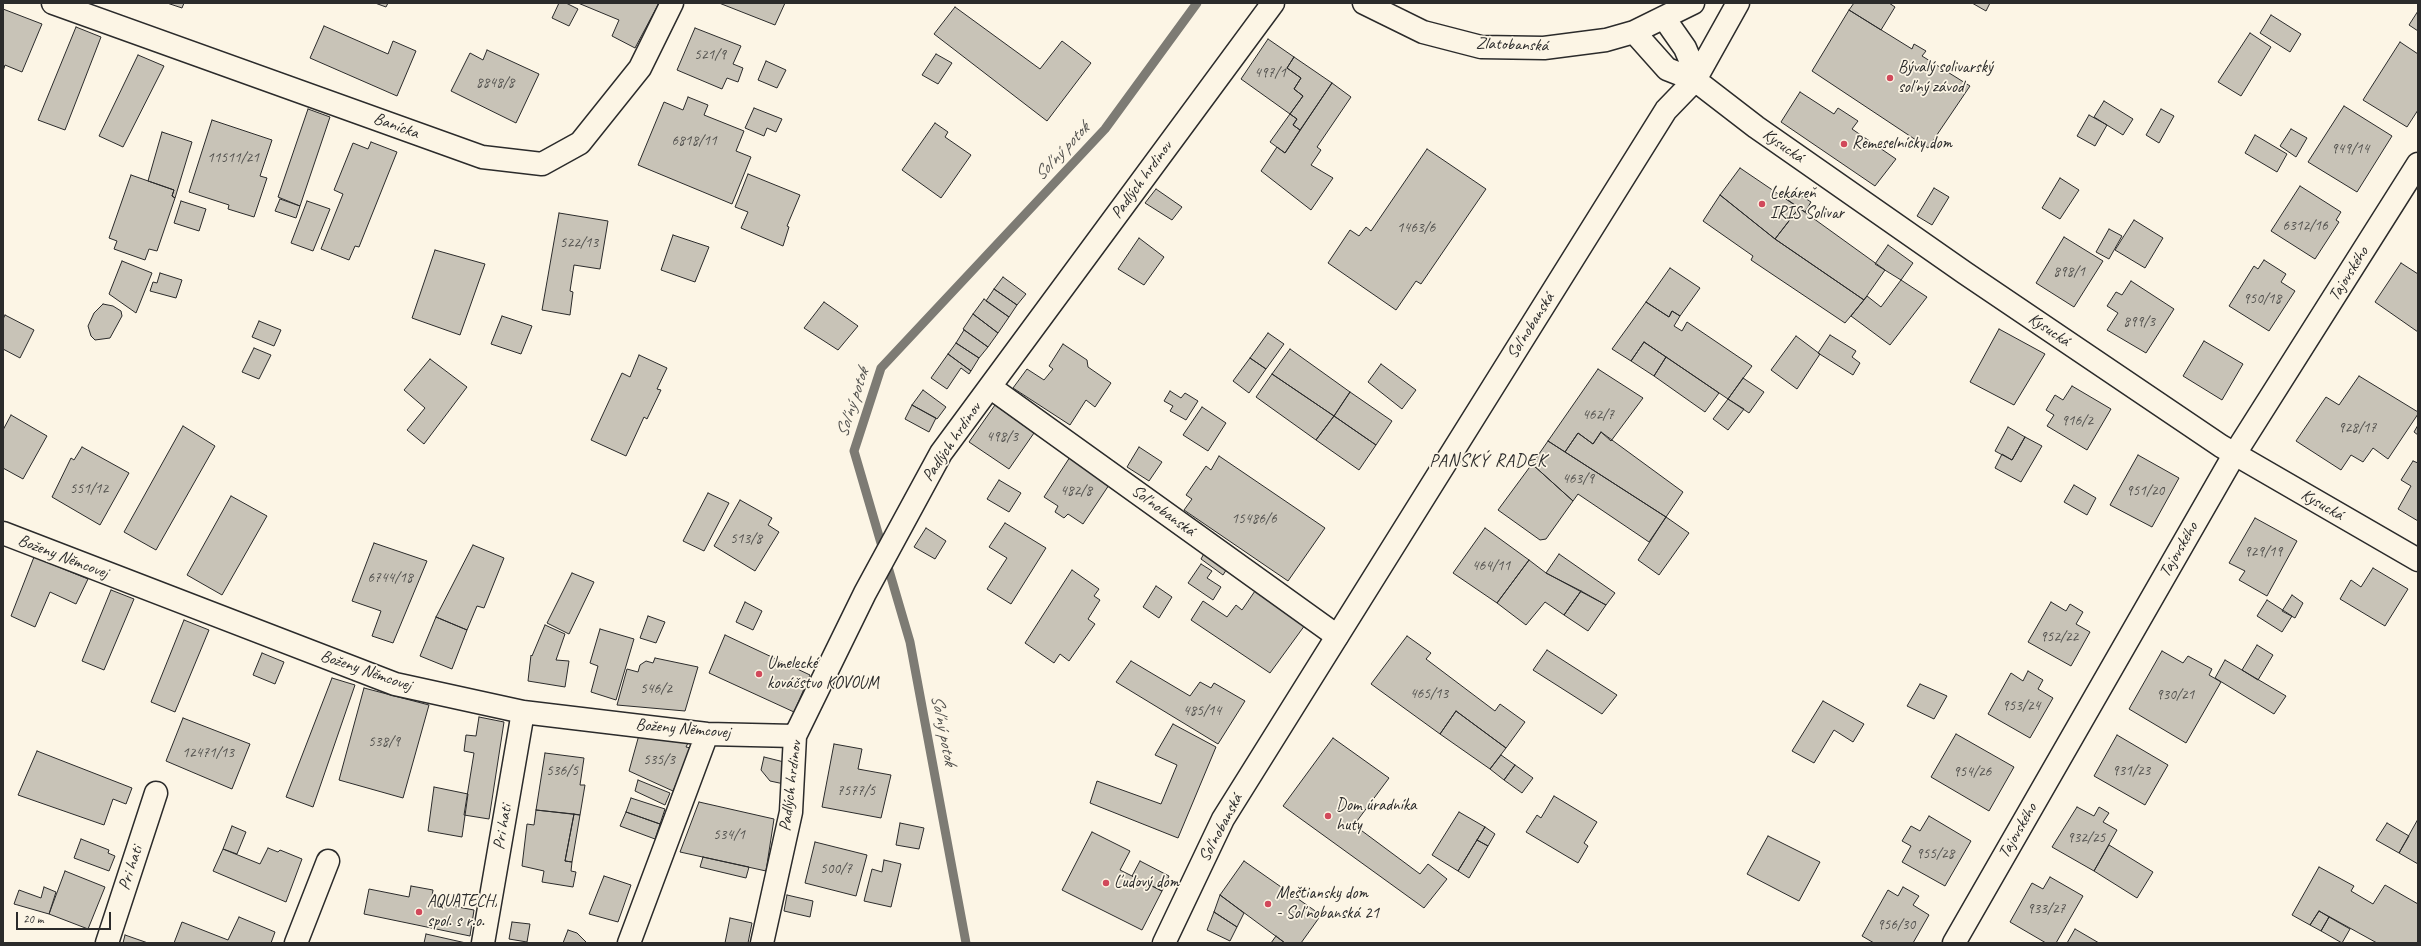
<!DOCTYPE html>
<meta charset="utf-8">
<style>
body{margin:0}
#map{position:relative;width:2421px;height:946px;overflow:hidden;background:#fcf5e5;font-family:Caveat,sans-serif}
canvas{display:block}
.frame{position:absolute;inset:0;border:4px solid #2b2b2b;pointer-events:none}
.scale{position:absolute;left:16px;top:912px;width:95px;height:18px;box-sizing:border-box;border:2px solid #2b2b2b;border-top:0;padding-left:5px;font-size:12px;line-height:14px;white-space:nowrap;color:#2b2b2b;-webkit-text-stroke:3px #fcf5e5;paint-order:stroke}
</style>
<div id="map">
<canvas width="2421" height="946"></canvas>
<div class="frame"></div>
<div class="scale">20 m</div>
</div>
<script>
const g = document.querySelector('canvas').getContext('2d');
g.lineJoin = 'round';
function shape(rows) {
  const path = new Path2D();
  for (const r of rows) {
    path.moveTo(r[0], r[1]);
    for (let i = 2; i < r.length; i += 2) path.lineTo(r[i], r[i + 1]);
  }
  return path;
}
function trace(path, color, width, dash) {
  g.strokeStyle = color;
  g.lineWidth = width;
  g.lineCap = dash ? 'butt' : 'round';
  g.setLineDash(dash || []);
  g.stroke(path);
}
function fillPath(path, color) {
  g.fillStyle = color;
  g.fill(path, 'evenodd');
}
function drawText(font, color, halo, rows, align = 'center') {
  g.font = font + ' Caveat,sans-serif';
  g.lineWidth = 3.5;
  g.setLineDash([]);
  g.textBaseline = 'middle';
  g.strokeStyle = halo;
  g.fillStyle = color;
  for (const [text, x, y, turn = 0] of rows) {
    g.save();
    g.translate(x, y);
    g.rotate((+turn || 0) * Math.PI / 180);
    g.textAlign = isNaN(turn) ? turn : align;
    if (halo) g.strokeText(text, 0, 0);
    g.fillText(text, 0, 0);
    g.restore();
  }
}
trace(shape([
 [966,943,910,642,854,451,881,368,1105,129,1197,3]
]), '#7d7b74', 9);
const building = shape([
 [167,3,184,3,182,8,167,3],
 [375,3,388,3,386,7,375,3],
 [559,3,566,3,578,9,569,26,552,18,559,3],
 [578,3,659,3,635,48,612,36,619,20,578,3],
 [719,3,785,3,775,25,719,3],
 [1854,3,1889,3,1895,7,1881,30,1849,10,1854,3],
 [1972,3,1990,3,1986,11,1972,3],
 [955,7,1040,69,1062,41,1091,63,1047,121,934,34,955,7],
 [3,9,42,24,22,72,5,65,3,71,3,9],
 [1849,10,1912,49,1914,44,1926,51,1922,56,1970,86,1928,148,1812,71,1849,10],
 [2418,11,2418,31,2409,25,2418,11],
 [2271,15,2301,34,2290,52,2260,33,2271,15],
 [324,26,388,54,393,41,416,51,397,96,310,58,324,26],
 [76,27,101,37,65,130,38,120,76,27],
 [695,28,741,46,733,64,743,68,738,82,727,78,722,89,677,70,695,28],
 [2250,33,2271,47,2241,96,2218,82,2250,33],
 [1268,39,1294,57,1287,68,1301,78,1294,89,1303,96,1290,114,1241,79,1268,39],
 [2400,42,2418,54,2418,110,2407,127,2363,100,2400,42],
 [487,50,539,74,516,123,451,91,470,53,483,60,487,50],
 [936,54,952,63,938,84,922,75,936,54],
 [138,55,164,66,123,147,99,136,138,55],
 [1294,57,1332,83,1300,130,1293,125,1297,119,1290,114,1303,96,1294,89,1301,78,1287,68,1294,57],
 [766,61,786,70,777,88,758,80,766,61],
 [1332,83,1351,97,1317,147,1321,150,1311,165,1333,178,1311,210,1261,171,1277,147,1285,153,1332,83],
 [1800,92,1834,114,1838,108,1858,121,1852,129,1896,159,1875,186,1781,122,1800,92],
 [688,97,708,105,704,115,744,131,736,151,751,157,732,204,638,165,664,102,683,110,688,97],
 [2104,101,2133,119,2123,135,2094,117,2104,101],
 [2344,106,2392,136,2357,192,2308,162,2344,106],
 [754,108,782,119,776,132,767,128,764,136,745,128,754,108],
 [308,109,330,117,300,206,278,197,308,109],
 [2161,109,2174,116,2159,143,2146,135,2161,109],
 [1290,114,1297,119,1293,125,1300,130,1285,153,1270,142,1290,114],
 [2089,115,2107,125,2095,146,2077,136,2089,115],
 [212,120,272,140,260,176,267,178,254,217,228,209,229,205,189,192,212,120],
 [935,123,948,132,945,137,971,155,941,198,902,170,935,123],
 [2291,129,2307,138,2296,157,2280,146,2291,129],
 [162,132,192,142,175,198,172,196,174,190,148,181,162,132],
 [2255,135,2287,154,2277,172,2245,153,2255,135],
 [371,142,397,152,359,247,355,246,349,260,321,249,343,194,334,190,353,143,368,149,371,142],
 [1427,149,1486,189,1421,284,1416,281,1396,310,1328,263,1350,230,1359,236,1366,227,1371,231,1427,149],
 [1740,168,1799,208,1775,239,1720,195,1740,168],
 [748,174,800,195,787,226,789,227,783,246,741,228,748,212,735,207,748,174],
 [131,175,174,190,172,196,175,198,157,251,149,249,145,260,114,249,117,241,109,238,131,175],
 [2060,178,2079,190,2060,219,2042,208,2060,178],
 [2300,186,2341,212,2336,220,2339,222,2315,259,2271,231,2300,186],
 [1934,188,1949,197,1932,225,1917,216,1934,188],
 [1156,189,1182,207,1172,220,1145,203,1156,189],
 [1794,191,1811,202,1805,212,1788,200,1794,191],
 [1720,195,1775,239,1864,300,1845,323,1751,260,1753,256,1703,221,1720,195],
 [280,199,300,206,296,218,275,211,280,199],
 [181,201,206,209,199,231,174,223,181,201],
 [307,201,330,209,313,251,291,243,307,201],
 [1799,208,1885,270,1864,300,1775,239,1799,208],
 [559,213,608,221,600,269,574,265,570,291,573,292,570,315,542,310,559,213],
 [2134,220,2163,238,2145,268,2115,250,2134,220],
 [2109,229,2122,236,2109,259,2096,252,2109,229],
 [673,235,709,247,695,282,661,270,673,235],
 [2064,237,2103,261,2074,307,2036,283,2064,237],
 [1139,238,1164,257,1144,285,1118,269,1139,238],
 [1888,245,1913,263,1901,280,1875,264,1888,245],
 [435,250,485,264,460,335,412,318,435,250],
 [2264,260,2286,274,2281,282,2295,291,2269,331,2229,306,2254,266,2258,269,2264,260],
 [122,261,152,273,136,313,109,294,122,261],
 [2401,263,2418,274,2418,332,2375,302,2401,263],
 [1670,268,1700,288,1680,316,1672,311,1669,317,1646,302,1670,268],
 [160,273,182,280,176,298,150,291,153,282,157,283,160,273],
 [1003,277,1026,294,1017,305,994,289,1003,277],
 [1901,280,1927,297,1890,345,1851,316,1867,296,1881,307,1901,280],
 [2131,281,2174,309,2146,353,2107,330,2118,313,2107,306,2116,292,2122,295,2131,281],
 [994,289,1017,305,1009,317,986,301,994,289],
 [984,299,1009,317,998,333,973,314,984,299],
 [824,302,858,326,838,350,804,328,824,302],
 [1646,302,1669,317,1672,311,1680,316,1674,326,1682,331,1687,322,1752,366,1728,399,1644,342,1631,361,1612,349,1646,302],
 [103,304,113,306,121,311,122,316,110,338,95,340,91,336,88,326,94,313,103,304],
 [973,314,998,333,988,347,963,329,973,314],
 [5,315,34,330,20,358,3,349,3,319,5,315],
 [502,316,532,326,521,354,491,344,502,316],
 [259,321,281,330,274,346,252,337,259,321],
 [1999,329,2045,354,2014,405,1970,382,1999,329],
 [964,330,988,347,979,358,956,343,964,330],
 [1268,333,1284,344,1266,369,1250,358,1268,333],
 [1830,335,1856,351,1852,357,1860,363,1853,375,1818,353,1830,335],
 [1796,336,1820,354,1797,389,1771,370,1796,336],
 [2204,341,2243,364,2222,400,2183,376,2204,341],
 [1644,342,1666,357,1654,376,1631,361,1644,342],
 [956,343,979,358,971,371,948,354,956,343],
 [1063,344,1087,360,1088,367,1111,383,1095,407,1086,400,1070,425,1013,388,1027,369,1044,380,1053,369,1049,366,1063,344],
 [254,348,271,355,259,379,242,372,254,348],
 [1290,349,1350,392,1334,416,1272,374,1290,349],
 [948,354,971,371,969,374,961,368,947,389,931,378,948,354],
 [639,355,667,368,657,389,661,390,647,419,644,417,626,456,591,440,622,373,630,377,639,355],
 [1666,357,1719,393,1705,412,1654,376,1666,357],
 [1250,358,1266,369,1249,393,1233,381,1250,358],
 [430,359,467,387,424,444,407,430,425,408,404,390,430,359],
 [1381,364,1416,390,1402,409,1368,382,1381,364],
 [1598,369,1643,398,1611,441,1601,432,1593,444,1578,433,1565,452,1548,441,1598,369],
 [1272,374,1334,416,1316,440,1256,397,1272,374],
 [2359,376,2418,412,2418,414,2388,459,2373,448,2363,462,2351,455,2341,470,2296,441,2326,397,2339,405,2359,376],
 [1743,378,1764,392,1749,413,1728,399,1743,378],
 [2072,386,2111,409,2087,450,2047,426,2054,415,2046,410,2055,395,2063,400,2072,386],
 [923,390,946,407,937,419,912,405,923,390],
 [1170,391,1181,398,1185,393,1198,401,1186,420,1170,411,1173,406,1164,401,1170,391],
 [1350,392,1392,421,1376,445,1334,416,1350,392],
 [1728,399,1744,409,1728,430,1713,419,1728,399],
 [912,405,936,418,929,432,905,419,912,405],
 [995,405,1034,433,1009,469,969,442,995,405],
 [1202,407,1226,423,1208,451,1183,435,1202,407],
 [11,415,47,436,23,479,3,468,3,430,11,415],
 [1334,416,1376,445,1359,470,1316,440,1334,416],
 [2418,425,2418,435,2414,432,2418,425],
 [183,426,215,446,156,550,124,532,183,426],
 [2008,427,2025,437,2012,460,1995,451,2008,427],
 [1601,432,1683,492,1666,517,1565,452,1578,433,1593,444,1601,432],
 [2025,437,2042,446,2021,482,1995,468,2002,454,2012,460,2025,437],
 [1548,441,1666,517,1649,542,1578,494,1573,501,1532,464,1548,441],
 [82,447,129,473,100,525,52,497,71,458,74,460,82,447],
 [1139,447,1162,462,1149,481,1127,467,1139,447],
 [2138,455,2179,478,2152,527,2110,505,2138,455],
 [1219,456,1325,528,1288,581,1184,510,1192,499,1186,495,1206,466,1211,470,1219,456],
 [1070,457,1109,485,1083,524,1068,514,1064,518,1055,512,1058,506,1044,497,1070,457],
 [2413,461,2418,463,2418,521,2398,509,2411,486,2401,480,2413,461],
 [1532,464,1573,501,1546,539,1540,540,1498,510,1532,464],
 [999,480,1021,493,1009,512,987,499,999,480],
 [2074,485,2096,498,2087,515,2064,502,2074,485],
 [708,493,729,503,704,551,683,541,708,493],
 [231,496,267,516,222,595,187,575,231,496],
 [740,500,772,518,768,525,779,532,755,571,714,546,740,500],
 [1666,517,1689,533,1659,575,1638,560,1666,517],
 [2255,518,2297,541,2267,596,2239,580,2245,571,2229,563,2255,518],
 [1005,523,1046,548,1011,604,987,589,1007,558,989,547,1005,523],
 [926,528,946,541,935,559,914,547,926,528],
 [1485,528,1529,560,1497,603,1453,573,1485,528],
 [374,543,427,561,393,643,372,636,381,611,352,601,374,543],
 [473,545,504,558,484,608,477,606,467,630,436,617,473,545],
 [1207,548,1230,564,1223,575,1201,559,1207,548],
 [1559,554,1615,593,1606,605,1546,573,1559,554],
 [34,557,88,579,76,604,50,592,35,627,11,616,34,557],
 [1529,560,1546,573,1581,591,1564,615,1545,602,1526,625,1497,603,1529,560],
 [1201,564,1212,571,1207,578,1221,587,1213,600,1188,583,1201,564],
 [2373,568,2408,589,2385,626,2340,599,2351,580,2361,587,2373,568],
 [1072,570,1099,589,1094,596,1100,600,1088,619,1095,624,1069,661,1060,654,1054,663,1025,643,1072,570],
 [572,573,594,582,569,634,547,623,572,573],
 [1156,586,1172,597,1159,618,1143,607,1156,586],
 [111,590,134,599,104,670,82,661,111,590],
 [1255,591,1305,625,1270,673,1191,620,1203,601,1227,617,1236,605,1242,610,1255,591],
 [1581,591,1606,605,1588,631,1564,615,1581,591],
 [2292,595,2303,603,2295,618,2282,611,2292,595],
 [2267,600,2292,616,2282,632,2257,616,2267,600],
 [745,602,762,611,753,630,736,622,745,602],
 [2051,602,2066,611,2070,604,2083,612,2076,624,2090,632,2071,666,2028,642,2051,602],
 [648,616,665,622,656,643,640,638,648,616],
 [436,617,467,630,452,669,420,656,436,617],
 [184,620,209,630,175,712,151,702,184,620],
 [545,625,565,634,556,660,569,661,565,687,528,681,531,655,532,656,545,625],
 [600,629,634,639,616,700,591,692,598,666,590,663,600,629],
 [725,635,810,675,794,712,709,673,725,635],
 [1407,636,1431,653,1426,659,1495,711,1500,704,1525,722,1506,748,1456,711,1440,734,1371,684,1407,636],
 [2257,645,2273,655,2258,680,2242,670,2257,645],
 [1547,650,1617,695,1602,714,1533,670,1547,650],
 [2162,651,2183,663,2188,656,2212,669,2209,675,2221,682,2186,743,2129,709,2162,651],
 [262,653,284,662,275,684,253,675,262,653],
 [655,658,698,667,685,711,617,705,627,669,638,672,640,665,646,661,653,663,655,658],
 [2225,660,2286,696,2274,714,2215,678,2225,660],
 [1131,661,1190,696,1200,682,1211,688,1214,683,1245,701,1218,744,1116,682,1131,661],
 [2028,671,2043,680,2038,689,2053,698,2030,738,1988,714,2011,673,2023,681,2028,671],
 [332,678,355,685,313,807,286,797,332,678],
 [1920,684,1947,696,1934,719,1907,706,1920,684],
 [364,688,429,705,403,798,339,780,364,688],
 [1823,701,1864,724,1853,742,1834,730,1814,763,1792,751,1823,701],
 [1456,711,1506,748,1490,769,1440,734,1456,711],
 [479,717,504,722,489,819,464,815,474,753,464,751,466,735,476,736,479,717],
 [183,718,250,744,232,789,166,761,183,718],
 [1173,724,1216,747,1178,838,1090,803,1097,781,1161,804,1177,765,1155,755,1173,724],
 [1956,734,2014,767,1989,811,1931,777,1956,734],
 [639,735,688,743,686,747,691,748,673,791,629,771,639,735],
 [2117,735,2168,765,2145,805,2094,776,2117,735],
 [1333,738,1389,778,1354,825,1420,874,1428,864,1447,879,1424,908,1283,806,1333,738],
 [834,744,862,749,858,769,891,775,881,818,822,807,834,744],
 [37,751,132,788,126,804,113,799,104,825,18,795,37,751],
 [545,753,584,758,580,785,585,785,580,815,536,810,545,753],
 [1501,755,1515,765,1504,780,1490,769,1501,755],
 [764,757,788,763,784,784,770,781,761,770,764,757],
 [1515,765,1533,778,1522,793,1504,780,1515,765],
 [638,780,670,793,665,805,635,791,638,780],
 [434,787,468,794,462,837,428,831,434,787],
 [1554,796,1597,822,1584,843,1588,846,1578,863,1526,832,1537,815,1541,818,1554,796],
 [631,798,665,809,660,824,626,812,631,798],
 [699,802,774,819,766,871,680,852,699,802],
 [2077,807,2094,816,2099,807,2109,813,2103,822,2117,830,2094,871,2052,847,2077,807],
 [536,810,574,814,565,861,572,862,571,871,576,872,573,887,542,882,544,871,522,866,527,824,534,825,536,810],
 [626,812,660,824,655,839,620,826,626,812],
 [1459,812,1485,827,1458,871,1432,855,1459,812],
 [574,814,580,815,572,862,565,861,574,814],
 [1929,816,1971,841,1945,886,1902,862,1911,846,1902,841,1911,826,1920,831,1929,816],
 [2418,819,2418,864,2399,853,2418,819],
 [900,823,924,828,919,849,896,845,900,823],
 [2387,823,2409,836,2399,853,2376,840,2387,823],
 [232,826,246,832,237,854,223,849,232,826],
 [1485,827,1495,834,1488,846,1477,840,1485,827],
 [1092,832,1130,851,1120,870,1162,891,1142,930,1062,890,1092,832],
 [1768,836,1820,862,1799,901,1747,874,1768,836],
 [81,839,109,850,108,853,115,856,109,871,74,858,81,839],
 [1477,840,1488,846,1469,878,1458,871,1477,840],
 [815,842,867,855,856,896,805,883,815,842],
 [2109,845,2153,872,2137,898,2094,871,2109,845],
 [268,848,278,852,280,850,302,859,286,902,213,871,223,849,260,864,268,848],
 [703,857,749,867,746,878,700,867,703,857],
 [884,860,901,864,891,907,864,901,872,869,882,872,884,860],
 [1140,861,1169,876,1162,891,1132,876,1140,861],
 [1244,861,1321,915,1301,943,1285,943,1220,895,1244,861],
 [2319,867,2354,886,2351,891,2373,904,2385,885,2418,904,2418,943,2377,943,2319,911,2310,925,2292,915,2319,867],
 [65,871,105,887,88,929,49,914,65,871],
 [604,876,631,885,618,922,589,914,604,876],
 [2050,877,2083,896,2056,943,2046,943,2010,922,2032,883,2043,889,2050,877],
 [411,886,433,890,431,902,474,910,470,936,364,914,369,889,409,897,411,886],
 [44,887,56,892,49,914,14,904,19,890,41,898,44,887],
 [1903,887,1919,896,1913,905,1929,915,1913,943,1874,943,1862,936,1888,890,1898,896,1903,887],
 [787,895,813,901,810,917,784,911,787,895],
 [1220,895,1244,913,1237,927,1214,912,1220,895],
 [2319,911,2329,917,2321,931,2310,925,2319,911],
 [1214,912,1237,927,1230,941,1207,930,1214,912],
 [239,917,275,932,271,943,174,943,182,922,228,940,239,917],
 [2329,917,2350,929,2342,943,2321,931,2329,917],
 [730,918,752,923,748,943,725,943,730,918],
 [512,922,530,924,527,942,509,939,512,922],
 [2075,929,2099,943,2067,943,2075,929],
 [568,930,577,933,587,943,563,943,568,930],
 [426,934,466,943,424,943,426,934],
 [125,935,148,943,123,943,125,935],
 [1276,936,1285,943,1271,943,1276,936]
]);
fillPath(building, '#c8c3b7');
trace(building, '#2b2b2b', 1);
const minor = shape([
 [53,3,482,157,542,164,580,143,640,68,672,3],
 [990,387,1337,636],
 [3,533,395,684,523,712,707,734,795,736],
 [107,943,156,793],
 [296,943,328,861],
 [483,943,523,712],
 [629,943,707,734],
 [762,943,791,812,795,736,865,593,941,453,1273,3],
 [1954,943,2234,455,2418,164]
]);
const tertiary = shape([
 [1364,3,1423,32,1481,47,1544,48,1606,40,1634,32,1693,3],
 [1664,18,1685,48,1691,62,1695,80],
 [1634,32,1667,69,1695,80,1756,127,1965,273,2221,446,2418,560],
 [1164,943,1223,819,1666,110,1695,80,1738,3]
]);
trace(minor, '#2b2b2b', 25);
trace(tertiary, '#2b2b2b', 25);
trace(minor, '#fcf5e5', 22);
trace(tertiary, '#fcf5e5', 22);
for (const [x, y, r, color] of [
 [1890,78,4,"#d1495b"],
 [1844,144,4,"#d1495b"],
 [1762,204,4,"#d1495b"],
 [759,674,4,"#d1495b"],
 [1328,816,4,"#d1495b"],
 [1106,883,4,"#d1495b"],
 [1268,904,4,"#d1495b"],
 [419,912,4,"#d1495b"]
]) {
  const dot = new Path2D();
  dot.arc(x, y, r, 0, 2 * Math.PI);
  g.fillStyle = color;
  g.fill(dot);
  trace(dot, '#fcf5e5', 1.5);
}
drawText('15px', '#52514e', null, [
 ["521/9",710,55],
 ["497/1",1270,73],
 ["8848/8",495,83],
 ["6818/11",694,141],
 ["949/14",2350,149],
 ["11511/21",233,158],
 ["6312/16",2305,226],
 ["1463/6",1416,228],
 ["522/13",579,243],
 ["898/1",2069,272],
 ["950/18",2262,299],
 ["899/3",2139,322],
 ["462/7",1598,415],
 ["916/2",2077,421],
 ["928/17",2357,428],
 ["498/3",1002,437],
 ["463/9",1578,479],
 ["551/12",89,489],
 ["482/8",1076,491],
 ["951/20",2145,491],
 ["15486/6",1254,519],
 ["513/8",746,539],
 ["929/19",2263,552],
 ["464/11",1491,566],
 ["6744/18",390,578],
 ["952/22",2059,637],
 ["546/2",656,689],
 ["465/13",1429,694],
 ["930/21",2175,695],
 ["953/24",2021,706],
 ["485/14",1202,711],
 ["538/9",384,742],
 ["12471/13",208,753],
 ["535/3",659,760],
 ["536/5",562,771],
 ["931/23",2131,771],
 ["954/26",1972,772],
 ["7577/5",856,791],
 ["534/1",729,835],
 ["932/25",2086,838],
 ["955/28",1935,854],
 ["500/7",836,869],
 ["933/27",2046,909],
 ["956/30",1896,925]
]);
drawText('17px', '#2b2b2b', '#fcf5e5', [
 ["Zlatobanská",1512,45,2],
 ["Banícka",396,126,20],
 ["Kysucká",1783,146,35],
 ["Padlých hrdinov",1142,180,-54],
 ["Tajovského",2349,274,-58],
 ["Soľnobanská",1531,326,-58],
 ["Kysucká",2049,330,34],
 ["Padlých hrdinov",952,442,-56],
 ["Kysucká",2322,505,30],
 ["Soľnobanská",1163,511,36],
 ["Tajovského",2179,550,-60],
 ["Boženy Němcovej",63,557,21],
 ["Boženy Němcovej",366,671,19],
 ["Boženy Němcovej",683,729,5],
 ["Padlých hrdinov",791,786,-83],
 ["Pri hati",503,827,-80],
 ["Soľnobanská",1221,828,-62],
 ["Tajovského",2018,831,-60],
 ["Pri hati",131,868,-72]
]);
drawText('17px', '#2b2b2b', '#fcf5e5', [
 ["Bývalý solivarský",1898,68],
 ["soľný závod",1898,88],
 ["Remeselnícky dom",1852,144],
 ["Lekáreň",1770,194],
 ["IRIS Solivar",1770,214],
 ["Umelecké",767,664],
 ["kováčstvo KOVOUM",767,684],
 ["Dom úradníka",1336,806],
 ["huty",1336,826],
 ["Ľudový dom",1114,883],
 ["Meštiansky dom",1276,894],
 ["- Soľnobanská 21",1276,914],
 ["AQUATECH,",427,902],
 ["spol. s r.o.",427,922]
], 'left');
drawText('italic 18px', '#545350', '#fcf5e5', [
 ["Soľný potok",1062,152,-47],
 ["Soľný potok",853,403,-72],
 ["Soľný potok",943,730,79]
]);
g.letterSpacing = '1px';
drawText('18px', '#2b2b2b', '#fcf5e5', [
 ["PANSKÝ RADEK",1488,461]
]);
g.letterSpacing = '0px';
</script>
